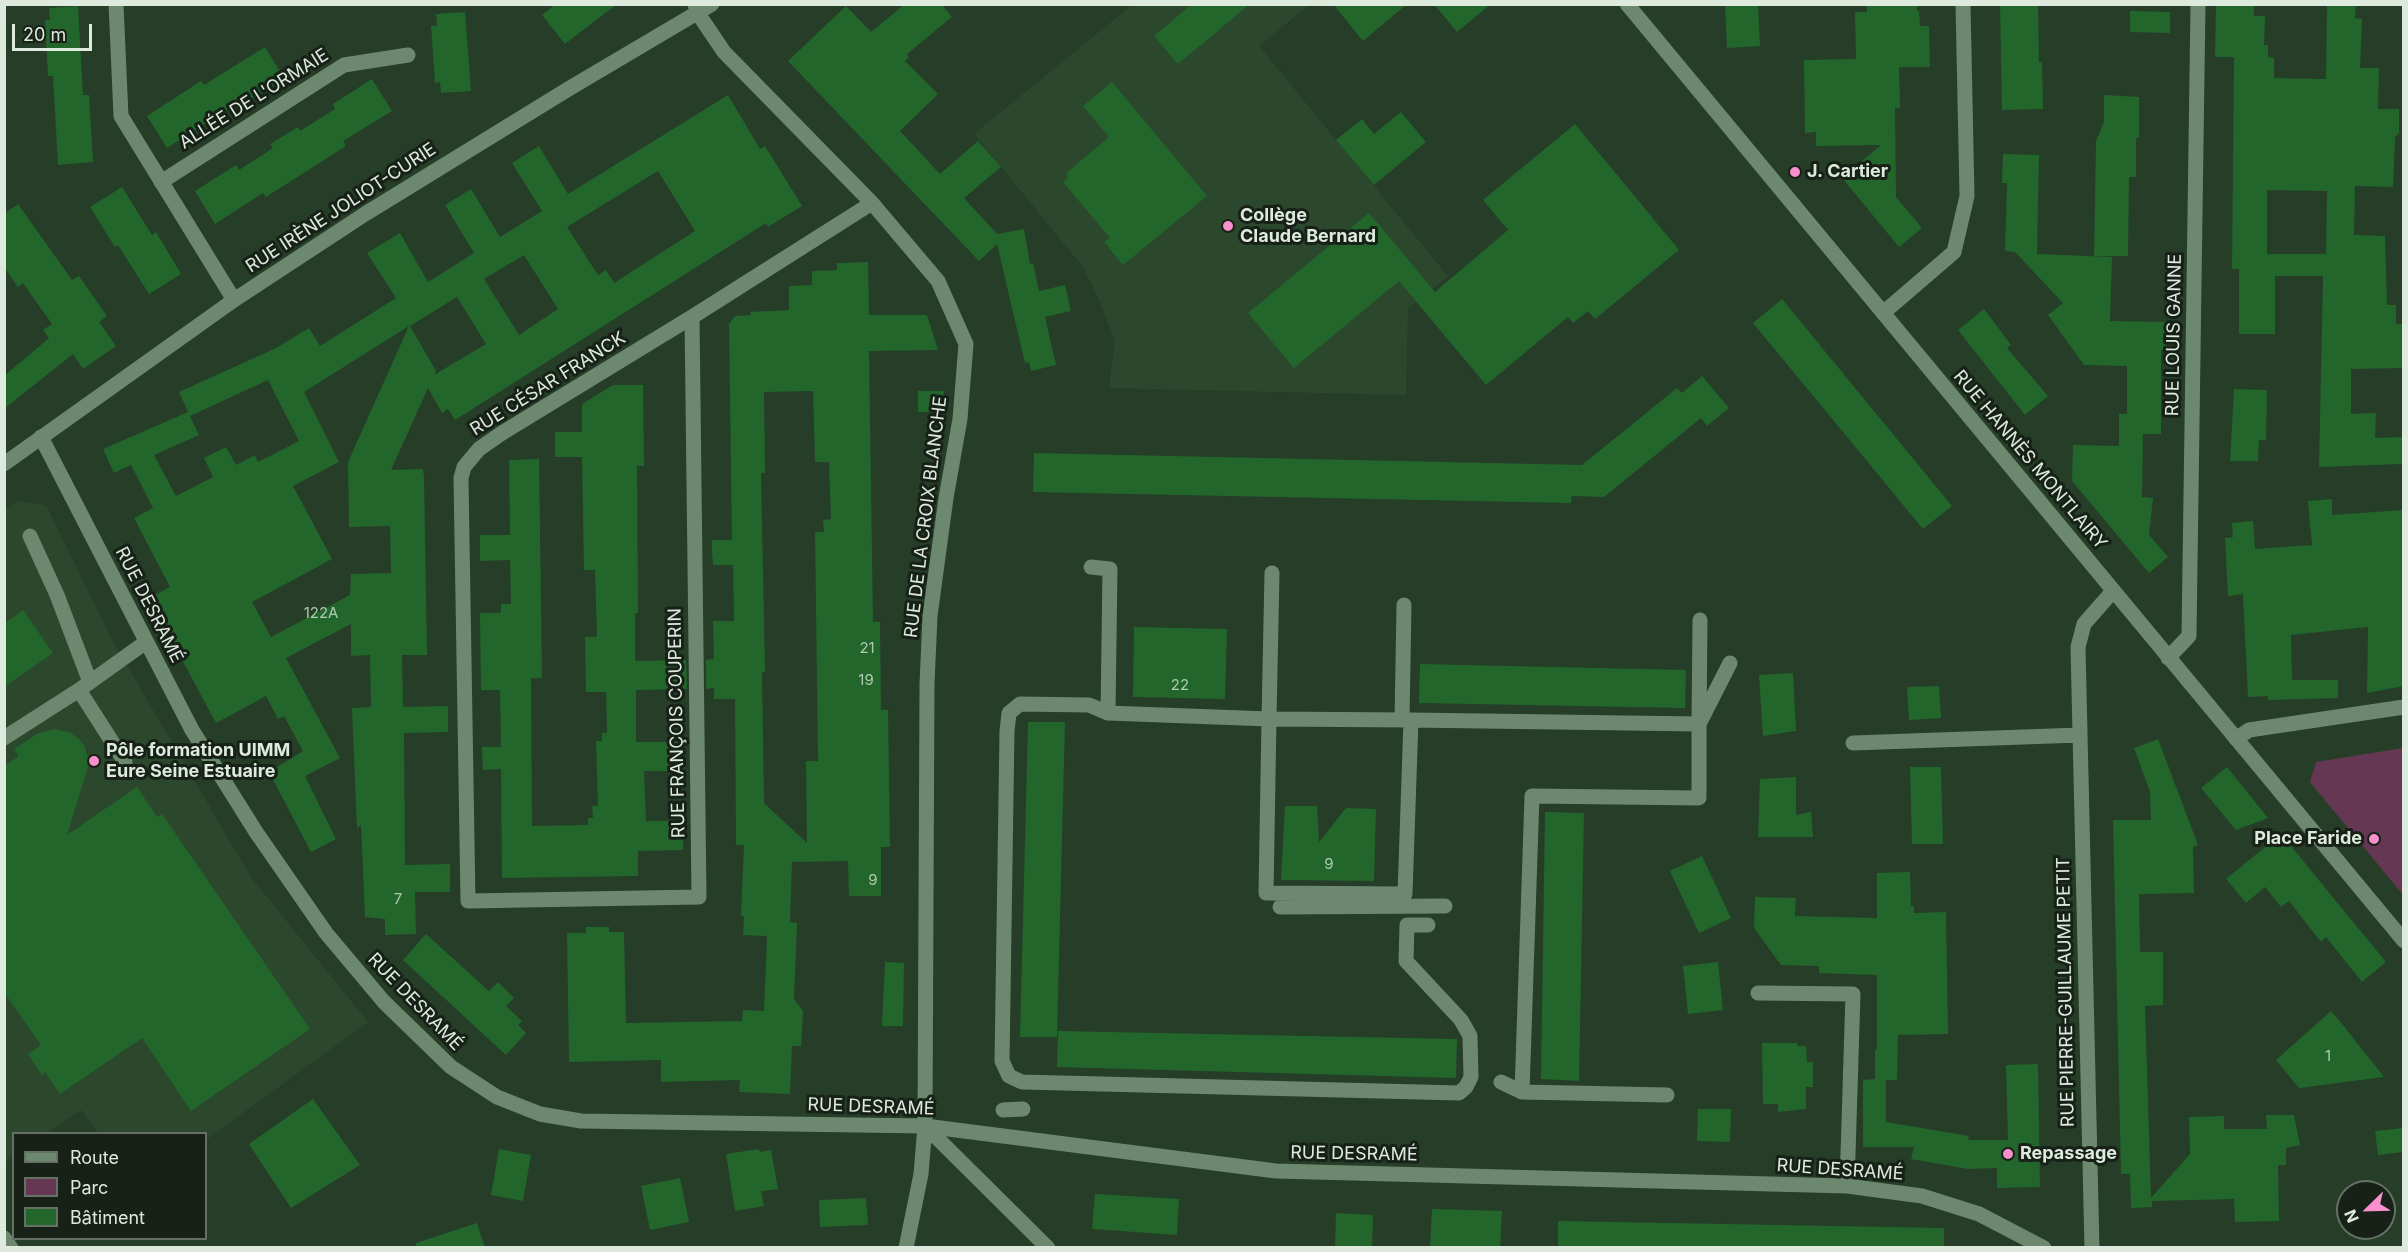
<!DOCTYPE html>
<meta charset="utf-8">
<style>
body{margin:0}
#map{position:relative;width:2408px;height:1252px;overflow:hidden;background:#263d28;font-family:Inter,sans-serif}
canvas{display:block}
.frame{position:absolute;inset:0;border:6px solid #ddeadd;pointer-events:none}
.legend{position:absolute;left:12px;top:1132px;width:195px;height:108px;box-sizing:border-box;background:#172117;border:2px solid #667166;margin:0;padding:8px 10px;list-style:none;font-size:18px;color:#ddeadd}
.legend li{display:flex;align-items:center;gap:12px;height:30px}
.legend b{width:30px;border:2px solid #667166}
.north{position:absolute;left:2336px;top:1180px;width:60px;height:60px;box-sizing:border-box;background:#172117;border:2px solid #667166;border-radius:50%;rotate:247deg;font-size:16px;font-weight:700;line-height:24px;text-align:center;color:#ddeadd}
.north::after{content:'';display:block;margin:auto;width:21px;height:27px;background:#f790cd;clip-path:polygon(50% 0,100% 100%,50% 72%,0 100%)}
.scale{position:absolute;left:12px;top:24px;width:80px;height:27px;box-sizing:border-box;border:3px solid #ddeadd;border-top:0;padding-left:8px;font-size:18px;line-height:21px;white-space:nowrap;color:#ddeadd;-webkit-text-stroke:4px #172117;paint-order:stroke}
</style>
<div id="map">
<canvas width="2408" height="1252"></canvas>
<div class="frame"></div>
<ul class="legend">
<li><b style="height:8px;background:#6c886e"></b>Route</li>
<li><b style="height:16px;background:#653752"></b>Parc</li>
<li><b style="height:16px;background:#22662c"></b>Bâtiment</li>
</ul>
<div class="north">N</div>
<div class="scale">20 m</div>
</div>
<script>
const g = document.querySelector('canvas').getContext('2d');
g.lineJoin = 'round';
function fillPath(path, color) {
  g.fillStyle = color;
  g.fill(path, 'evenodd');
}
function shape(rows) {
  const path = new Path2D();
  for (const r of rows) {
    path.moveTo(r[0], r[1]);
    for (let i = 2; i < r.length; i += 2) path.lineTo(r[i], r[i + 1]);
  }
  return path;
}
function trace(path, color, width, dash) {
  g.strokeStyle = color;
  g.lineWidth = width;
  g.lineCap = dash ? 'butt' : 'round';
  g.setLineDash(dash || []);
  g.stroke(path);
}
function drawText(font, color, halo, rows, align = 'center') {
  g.font = font + ' Inter,sans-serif';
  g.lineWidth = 6;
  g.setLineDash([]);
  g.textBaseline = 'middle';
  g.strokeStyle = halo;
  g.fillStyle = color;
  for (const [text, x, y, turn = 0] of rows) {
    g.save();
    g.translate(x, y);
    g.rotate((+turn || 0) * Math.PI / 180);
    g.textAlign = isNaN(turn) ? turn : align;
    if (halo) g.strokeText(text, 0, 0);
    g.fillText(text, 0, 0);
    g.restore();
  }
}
fillPath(shape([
 [1132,5,1309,5,1259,46,1448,276,1408,309,1406,395,1109,388,1115,341,1099,300,1083,267,974,134],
 [17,501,46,505,115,645,251,877,368,1022,206,1140,206,1134,98,1133,81,1110,47,1133,14,1134,13,1156,5,1162,4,510]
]), '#2b482d');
fillPath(shape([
 [2403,748,2404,748,2403,895,2310,782,2316,762]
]), '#653752');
fillPath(shape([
 [556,4,617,4,565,44,542,15],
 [905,4,941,4,952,17,907,54,909,57,905,61,938,94,900,131,940,174,978,141,1001,167,964,198,997,234,1024,229,1030,264,1033,263,1039,291,1065,285,1071,311,1045,317,1056,365,1031,371,1029,362,1025,363,997,244,979,261,788,61,846,6,871,32],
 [1192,4,1250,4,1178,64,1154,36],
 [1333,4,1407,4,1363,41],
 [1434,4,1491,4,1457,32],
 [1725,4,1758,4,1760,46,1727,48],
 [1867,4,1917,4,1917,11,1919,11,1920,26,1929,26,1930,67,1899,67,1900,108,1895,108,1896,197,1922,228,1899,247,1842,178,1881,145,1816,146,1816,132,1805,133,1804,60,1856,59,1855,12,1867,12],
 [2000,4,2038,4,2039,62,2042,62,2043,109,2002,110],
 [2216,4,2254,4,2254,16,2265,16,2264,45,2268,45,2268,57,2274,58,2274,78,2326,79,2327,4,2356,4,2355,18,2362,19,2360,68,2379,68,2378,109,2399,109,2399,133,2395,137,2393,187,2355,186,2354,235,2385,236,2387,305,2396,305,2396,324,2403,324,2403,368,2351,369,2351,414,2376,413,2375,438,2403,437,2403,464,2319,467,2323,276,2275,276,2275,334,2239,334,2239,269,2232,269,2234,57,2215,57],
 [2267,190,2327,191,2326,254,2267,254],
 [78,6,83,95,89,95,93,162,58,165,53,76,48,76,45,20,50,20,49,8],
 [2130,11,2170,12,2170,33,2130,32],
 [465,12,471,91,441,93,440,82,435,83,431,26,437,26,436,14],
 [265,47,284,78,231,112,228,109,167,148,147,116,201,81,204,85],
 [372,79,392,111,343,141,346,146,266,197,263,193,215,224,195,191,236,165,239,170,273,148,270,144,298,127,300,131,335,109,333,104],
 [1112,82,1207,196,1123,265,1104,242,1110,238,1063,182,1068,177,1066,173,1109,137,1083,106],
 [728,95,760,149,765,146,802,206,768,227,766,223,455,420,448,409,442,413,428,388,391,470,423,469,424,477,427,655,402,655,403,707,448,706,448,732,404,733,405,865,450,864,450,892,415,892,416,934,385,935,385,919,365,917,361,825,357,828,352,708,371,707,370,655,351,656,351,624,286,658,340,758,305,776,336,839,311,852,269,772,303,751,284,716,278,719,266,696,216,723,149,598,170,587,134,518,153,508,131,465,114,473,103,449,188,412,199,435,154,455,176,496,213,477,204,458,226,447,236,465,255,455,258,462,299,441,268,380,190,416,179,392,276,348,309,328,320,346,396,298,367,253,400,233,428,282,474,253,445,205,471,189,500,237,542,211,512,163,539,146,568,194],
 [658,171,695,231,614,283,606,270,598,275,567,227],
 [524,255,558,309,519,335,484,279],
 [457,297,486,344,434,375,436,371,410,326],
 [409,326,348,462,349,527,390,526,391,573,351,574,350,595,271,637,252,602,332,559,293,486,339,462,304,392],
 [2104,95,2139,97,2139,138,2136,138,2136,177,2129,177,2128,256,2094,256,2096,141,2104,122],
 [1401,112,1426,142,1374,185,1336,140,1362,119,1374,134],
 [1575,124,1679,250,1595,319,1588,311,1573,323,1568,317,1486,385,1399,281,1294,368,1248,313,1369,213,1435,292,1508,230,1483,200],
 [2003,154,2039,155,2037,254,2112,257,2110,321,2170,322,2170,350,2161,350,2161,434,2143,434,2142,497,2153,498,2149,535,2168,557,2149,573,2072,481,2073,445,2119,446,2119,414,2127,414,2127,366,2084,365,2048,315,2063,303,2015,252,2005,251,2007,183,2002,183],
 [122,187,152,235,156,232,181,274,149,294,118,245,115,247,90,207],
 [18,204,72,280,79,276,107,316,99,322,116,346,83,369,73,354,4,409,4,376,49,338,43,330,52,324,23,283,18,287,4,267,4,214],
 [868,262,869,315,927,315,938,350,869,351,873,622,880,622,881,710,888,710,890,847,881,847,881,896,849,896,848,861,792,862,790,922,797,923,794,999,803,1011,801,1046,792,1046,790,1094,739,1092,740,1080,661,1082,661,1060,569,1062,567,933,586,933,586,927,609,927,609,932,624,932,626,1023,742,1021,743,1010,764,1011,767,936,743,935,744,916,741,916,744,845,736,845,735,699,714,699,714,688,706,689,706,660,714,659,713,621,734,621,733,565,713,565,712,553,712,540,732,540,729,324,735,316,751,315,750,312,789,310,789,286,812,285,812,271,837,270,837,263],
 [813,391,815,462,829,462,831,519,823,520,824,532,815,532,818,761,806,761,807,843,764,803,762,672,765,672,761,473,765,473,764,392],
 [1782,299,1952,506,1923,529,1753,323],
 [1984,309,2011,345,2007,348,2048,396,2025,415,1958,330],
 [1702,376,1729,408,1707,426,1701,418,1604,497,1572,496,1571,503,1033,492,1034,453,1582,465,1677,388,1682,393],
 [613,385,643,385,644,466,637,466,638,613,635,613,635,661,686,660,687,689,636,690,636,742,681,742,681,771,644,771,646,821,683,821,683,850,638,851,638,876,502,878,501,769,483,770,482,747,501,747,500,690,481,690,480,613,501,613,501,604,511,604,510,560,480,561,480,535,510,535,509,460,539,459,542,678,531,678,532,826,588,825,588,818,593,818,592,806,598,806,596,741,602,741,602,733,607,733,606,692,586,692,585,637,597,637,595,570,584,570,582,457,555,457,555,432,582,432,582,404],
 [2234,389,2267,390,2266,440,2259,440,2258,461,2230,461],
 [918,391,944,391,942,412,918,412],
 [2332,499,2332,515,2403,510,2403,686,2367,693,2368,627,2291,635,2292,680,2338,680,2338,698,2268,700,2268,696,2248,697,2243,594,2228,596,2225,538,2233,537,2232,523,2253,521,2255,549,2312,545,2308,501],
 [23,610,53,653,4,687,4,624],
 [1134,627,1227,629,1225,699,1133,697],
 [1420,664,1686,670,1685,708,1419,703],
 [1793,673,1796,731,1763,736,1759,675],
 [1939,686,1941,718,1909,720,1907,687],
 [1028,722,1065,722,1057,1037,1020,1037],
 [53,729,69,732,78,738,85,747,89,763,67,835,137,787,157,817,162,814,310,1029,191,1111,142,1038,60,1094,45,1072,42,1075,28,1054,41,1045,4,992,4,766,19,756,14,749,37,734],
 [2158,739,2198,845,2193,847,2194,893,2139,894,2140,952,2163,952,2163,1005,2145,1006,2151,1198,2190,1154,2189,1117,2224,1116,2224,1129,2267,1129,2266,1115,2294,1115,2300,1145,2286,1148,2286,1165,2278,1165,2279,1221,2235,1222,2234,1199,2152,1201,2152,1207,2131,1208,2130,1174,2121,1174,2113,820,2151,820,2150,792,2134,748],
 [1910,767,1941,767,1943,844,1912,844],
 [2227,767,2244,788,2268,818,2236,830,2201,788],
 [1796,777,1796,815,1811,812,1813,837,1758,837,1760,779],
 [1285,806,1317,806,1319,842,1346,808,1376,809,1374,881,1281,880],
 [1545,812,1584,813,1579,1081,1541,1079],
 [2281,834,2386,962,2362,982,2326,937,2321,942,2289,901,2281,907,2265,887,2246,903,2226,879],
 [1702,856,1731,918,1699,933,1670,871],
 [1910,872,1911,906,1914,906,1914,913,1946,912,1948,1034,1898,1035,1897,1080,1886,1080,1886,1122,1969,1136,1968,1140,2008,1140,2006,1065,2038,1064,2040,1187,1997,1188,1997,1168,1968,1169,1911,1159,1914,1147,1863,1147,1863,1080,1875,1079,1875,1050,1877,1050,1877,975,1819,973,1819,966,1781,965,1754,928,1755,897,1796,898,1795,916,1877,918,1877,873],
 [426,934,489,991,498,982,514,998,506,1006,522,1021,518,1025,526,1033,506,1055,403,960],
 [885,962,904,963,903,1026,882,1026],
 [1718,962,1723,1010,1688,1014,1683,966],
 [2331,1011,2339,1020,2384,1077,2299,1088,2276,1060],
 [1058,1031,1457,1039,1456,1078,1057,1067],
 [1762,1043,1797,1043,1798,1046,1806,1046,1807,1062,1813,1062,1813,1087,1806,1087,1806,1109,1778,1112,1778,1104,1763,1104],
 [313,1099,360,1165,291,1208,249,1144],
 [1698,1109,1731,1109,1730,1142,1697,1141],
 [2403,1128,2403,1152,2378,1155,2375,1131],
 [499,1149,531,1155,523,1201,491,1195],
 [759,1149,760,1152,771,1150,778,1189,761,1191,764,1206,735,1211,726,1154],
 [680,1178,689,1222,650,1230,641,1186],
 [1095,1194,1179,1199,1177,1235,1092,1229],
 [866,1198,868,1225,820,1227,819,1200],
 [1432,1209,1502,1211,1500,1248,1430,1248],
 [1336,1213,1373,1215,1372,1248,1335,1246],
 [1558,1221,1944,1228,1944,1248,1558,1248],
 [477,1223,485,1248,416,1248,416,1243]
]), '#22662c');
trace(shape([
 [116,4,121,116,234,300],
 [695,4,697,12,724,52,872,203,938,281,966,344,960,419,946,498,930,616,927,684,925,1126,921,1174,906,1248],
 [1627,4,2404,941],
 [161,182,344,65,408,55],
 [1883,313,1954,252,1967,196,1963,4],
 [692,317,699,897,468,901,461,478,464,467,479,449,502,433,692,317,872,203],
 [41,437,192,730,256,832,326,933,384,1002,451,1067,497,1097,540,1114,581,1121,925,1126,1276,1171,1847,1186,1922,1196,1979,1214,2044,1248],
 [4,464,234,300,365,214,570,88,712,4],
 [30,536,57,595,90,682],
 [1091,567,1110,569,1108,713],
 [1272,573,1269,719,1108,713,1089,705,1020,704,1009,713,1007,731,1002,1061,1009,1076,1022,1082,1459,1093,1466,1087,1471,1077,1470,1036,1461,1020,1406,961,1407,925,1428,925],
 [2168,658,2189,636,2198,4],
 [79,690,125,762],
 [1402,720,1404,605],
 [1411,720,1269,719,1266,893,1405,894,1411,720,1699,724,1700,620],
 [4,738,79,690,146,642],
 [2236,739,2249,730,2404,707],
 [1853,743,2080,735],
 [1280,907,1445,906],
 [1758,993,1853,994,1847,1186],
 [1501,1082,1522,1092],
 [1667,1095,1522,1092,1532,796,1699,798,1699,724,1730,663],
 [1003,1110,1023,1109],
 [925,1126,1048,1248],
 [4,1238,11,1248],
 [2092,1248,2078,647,2084,624,2113,591]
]), '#6c886e', 15);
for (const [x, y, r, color] of [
 [1795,172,6,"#f790cd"],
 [1228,226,6,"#f790cd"],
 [94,761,6,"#f790cd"],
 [2374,839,6,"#f790cd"],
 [2008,1154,6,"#f790cd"]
]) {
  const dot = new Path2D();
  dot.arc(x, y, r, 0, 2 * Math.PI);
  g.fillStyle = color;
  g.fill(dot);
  trace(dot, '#172117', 2);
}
drawText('15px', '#aec9b1', null, [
 ["122A",321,613],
 ["21",867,648],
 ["19",866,680],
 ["22",1180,685],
 ["9",1329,864],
 ["9",873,880],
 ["7",398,899],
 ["1",2328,1056]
]);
drawText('18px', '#ddeadd', '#172117', [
 ["ALLÉE DE L'ORMAIE",254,99,-32],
 ["RUE IRÈNE JOLIOT-CURIE",341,208,-33],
 ["RUE LOUIS GANNE",2174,335,-89],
 ["RUE CÉSAR FRANCK",548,384,-32],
 ["RUE HANNÈS MONTLAIRY",2030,460,50],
 ["RUE DE LA CROIX BLANCHE",926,517,-83],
 ["RUE DESRAMÉ",149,605,63],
 ["RUE FRANÇOIS COUPERIN",677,723,-91],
 ["RUE PIERRE-GUILLAUME PETIT",2066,992,-91],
 ["RUE DESRAMÉ",415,1002,46],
 ["RUE DESRAMÉ",871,1107,2],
 ["RUE DESRAMÉ",1354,1154,1],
 ["RUE DESRAMÉ",1840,1170,4]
]);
drawText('bold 18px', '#ddeadd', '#172117', [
 ["J. Cartier",1807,172],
 ["Collège",1240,216],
 ["Claude Bernard",1240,237],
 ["Pôle formation UIMM",106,751],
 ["Eure Seine Estuaire",106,772],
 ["Place Faride",2362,839,"right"],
 ["Repassage",2020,1154]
], 'left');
</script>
